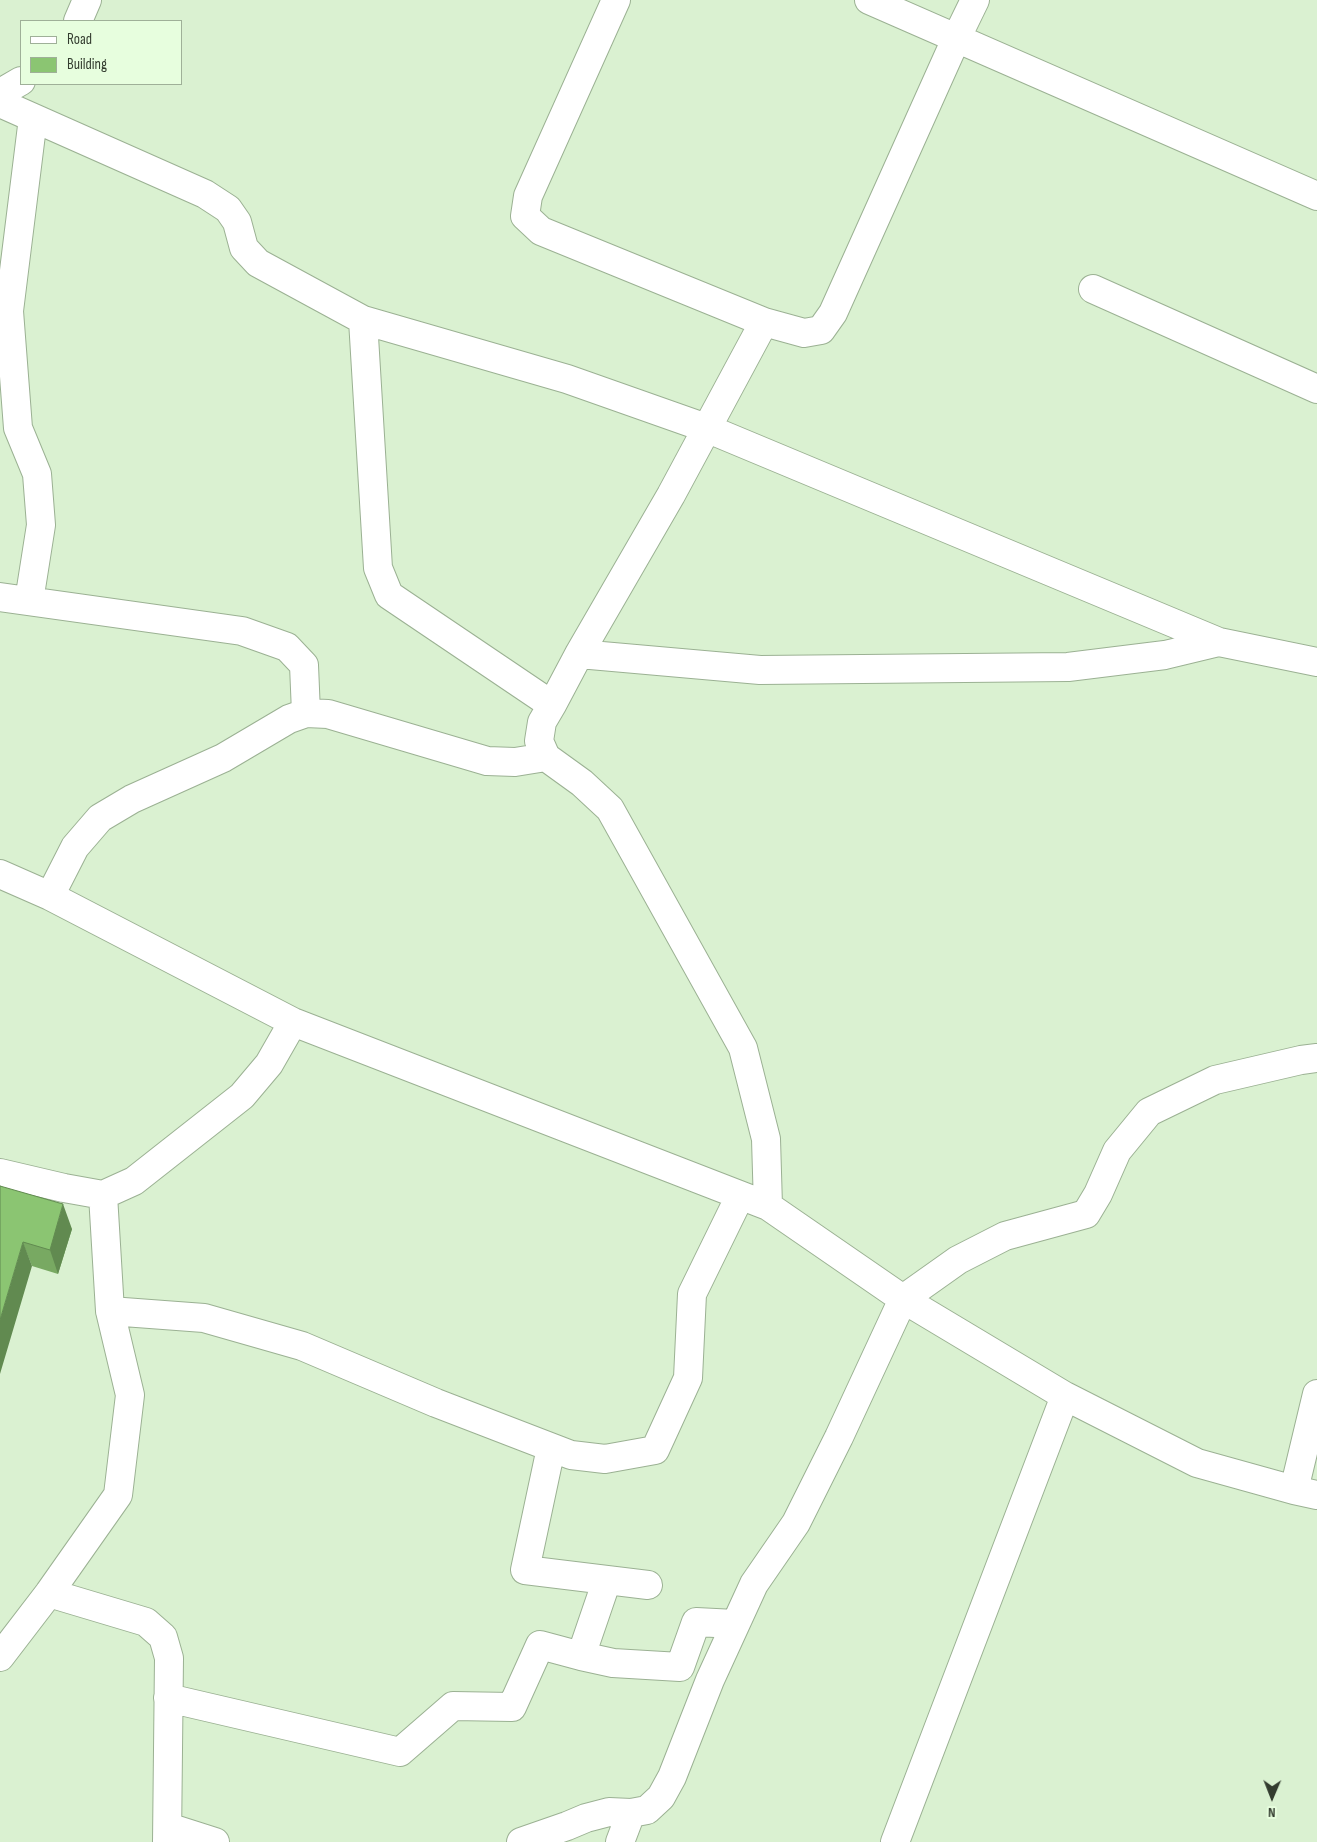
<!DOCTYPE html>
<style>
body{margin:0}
#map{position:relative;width:1317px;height:1842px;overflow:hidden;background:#daf1d1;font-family:"Sofia Sans Condensed",sans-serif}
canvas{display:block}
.legend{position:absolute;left:20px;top:20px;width:162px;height:65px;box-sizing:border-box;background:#e7fede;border:1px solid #9fb098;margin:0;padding:6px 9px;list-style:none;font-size:15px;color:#333c2f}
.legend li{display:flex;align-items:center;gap:10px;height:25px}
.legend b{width:25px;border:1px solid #9fb098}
.north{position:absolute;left:1247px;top:1772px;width:50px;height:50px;-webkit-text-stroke:4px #e7fede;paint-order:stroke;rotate:181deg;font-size:14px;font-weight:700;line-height:20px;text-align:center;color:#333c2f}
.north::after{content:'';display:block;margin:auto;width:18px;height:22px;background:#333c2f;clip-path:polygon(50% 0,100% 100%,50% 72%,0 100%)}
</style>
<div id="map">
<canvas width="1317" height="1842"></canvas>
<ul class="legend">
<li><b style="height:6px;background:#fff"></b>Road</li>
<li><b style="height:14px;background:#8bc572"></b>Building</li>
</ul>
<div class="north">N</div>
</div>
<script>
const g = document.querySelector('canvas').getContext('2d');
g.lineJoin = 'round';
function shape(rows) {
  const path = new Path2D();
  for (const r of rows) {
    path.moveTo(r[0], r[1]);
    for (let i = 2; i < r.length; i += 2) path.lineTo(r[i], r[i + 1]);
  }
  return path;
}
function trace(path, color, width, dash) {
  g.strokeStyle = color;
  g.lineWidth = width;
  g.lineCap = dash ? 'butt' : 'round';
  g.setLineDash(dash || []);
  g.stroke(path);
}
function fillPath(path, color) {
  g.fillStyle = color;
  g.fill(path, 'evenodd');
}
const minor = shape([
 [616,0,528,196,525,216,541,231,764,322,804,333,821,330,833,313,956,39,975,0],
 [869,0,1317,196],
 [78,21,87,0],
 [0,93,21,81],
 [0,103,205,194,228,209,237,222,244,248,258,263,363,320,567,379,706,428,1219,642,1317,662],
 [1093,289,1317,389],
 [363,320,378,568,389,595,552,705,542,722,539,741,546,757,582,783,610,809,743,1048,766,1139,768,1206],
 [0,597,242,631,287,647,304,665,306,713],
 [29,601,41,525,37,474,18,428,9,311,33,118],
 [579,654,760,670,1068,667,1165,655,1219,642],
 [552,705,579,654,671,495,764,322],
 [0,874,50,896,293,1022,768,1206,903,1299,1065,1396,1197,1463,1294,1490,1317,1495],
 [50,896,75,847,100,818,132,799,223,758,289,719,306,713,328,714,487,761,515,762,546,757],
 [0,1173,64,1188,103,1195,134,1181,242,1096,269,1064,293,1022],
 [110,1311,204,1318,302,1346,436,1403,571,1455,605,1459,655,1450,688,1378,692,1294,740,1196],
 [551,1448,525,1570,648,1585],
 [1294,1490,1317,1394],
 [49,1593,146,1622,163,1637,169,1658,167,1842],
 [581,1656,613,1663,680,1667,696,1622,735,1624],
 [0,1657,49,1593,118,1495,130,1395,110,1311,103,1195],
 [168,1698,400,1752,453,1706,512,1707,540,1645,581,1656,607,1580],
 [168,1827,215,1842],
 [521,1842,567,1826,586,1818,609,1812,631,1813,647,1810,661,1797,672,1777,710,1680,754,1584,796,1523,839,1437,903,1299,958,1260,1005,1236,1086,1214,1098,1194,1117,1151,1149,1112,1215,1080,1301,1060,1317,1058],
 [620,1842,631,1813],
 [895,1842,1065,1396]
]);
trace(minor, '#9bb193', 30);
trace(minor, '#fff', 28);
fillPath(shape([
 [0,1186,72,1229,58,1274,32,1266]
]), '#78a962');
fillPath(shape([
 [63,1204,72,1229,58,1274,50,1250],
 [23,1242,32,1266,0,1374,0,1320]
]), '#618a50');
const building = shape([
 [0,1186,63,1204,50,1250,23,1242,0,1320,0,1186]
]);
fillPath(building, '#8bc572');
trace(building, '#618a50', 1);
</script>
